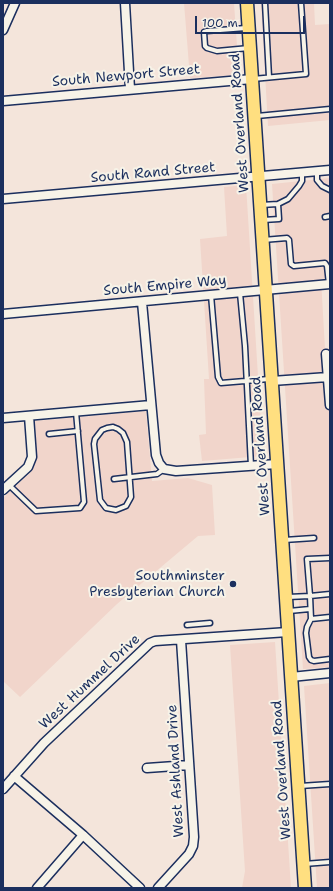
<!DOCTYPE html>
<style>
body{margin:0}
#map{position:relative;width:333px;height:891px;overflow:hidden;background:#f4e5db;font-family:"Shantell Sans",sans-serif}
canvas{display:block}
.frame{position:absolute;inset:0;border:4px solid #1b2f5e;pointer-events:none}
.scale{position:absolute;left:195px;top:16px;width:110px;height:18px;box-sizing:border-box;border:2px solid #1b2f5e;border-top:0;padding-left:5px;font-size:12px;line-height:14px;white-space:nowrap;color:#1b2f5e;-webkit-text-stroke:3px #f7f3e8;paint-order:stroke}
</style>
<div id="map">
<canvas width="333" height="891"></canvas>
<div class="frame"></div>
<div class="scale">100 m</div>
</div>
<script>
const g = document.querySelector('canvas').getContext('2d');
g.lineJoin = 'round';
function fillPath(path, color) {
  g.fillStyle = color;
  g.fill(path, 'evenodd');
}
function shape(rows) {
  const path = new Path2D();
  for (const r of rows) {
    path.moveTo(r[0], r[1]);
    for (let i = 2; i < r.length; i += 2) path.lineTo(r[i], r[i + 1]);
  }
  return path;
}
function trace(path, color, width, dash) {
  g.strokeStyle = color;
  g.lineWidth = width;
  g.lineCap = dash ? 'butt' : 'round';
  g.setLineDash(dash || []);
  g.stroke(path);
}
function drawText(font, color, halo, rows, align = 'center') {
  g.font = font + ' "Shantell Sans",sans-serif';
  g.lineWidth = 4;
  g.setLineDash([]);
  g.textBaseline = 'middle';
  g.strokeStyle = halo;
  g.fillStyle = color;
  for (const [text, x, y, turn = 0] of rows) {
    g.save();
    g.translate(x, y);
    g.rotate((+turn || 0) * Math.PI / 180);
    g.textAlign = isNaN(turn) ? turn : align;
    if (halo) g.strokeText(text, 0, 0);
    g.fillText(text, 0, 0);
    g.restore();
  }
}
fillPath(shape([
 [184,3,234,3,239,75,190,78],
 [261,3,314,3,315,25,330,24,330,120,268,126],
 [330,178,330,278,321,279,325,349,330,348,330,667,303,669,272,184],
 [246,185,263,456,202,461,199,435,206,434,204,379,209,379,200,239,227,236,224,187],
 [146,411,152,481,188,478,212,485,215,535,198,536,117,604,20,697,3,681,3,498,30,473,37,456,35,421],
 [275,642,291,888,242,888,245,871,230,645],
 [330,683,330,888,317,888,304,686]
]), '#f1d5cb');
const service = shape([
 [265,3,269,77],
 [246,28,207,31,204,32,205,46,207,48,217,51,249,48],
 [253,79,306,74,301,3],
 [257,116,330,109],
 [317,171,317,180,322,186,330,190],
 [261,205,278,204,288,199,299,186,302,181,302,173],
 [325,217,330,216],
 [263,220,279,219,278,204],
 [263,240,287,238,289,240,291,264,294,266,325,263,327,266,329,284],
 [240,293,245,346,251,466],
 [211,295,218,377,221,383,269,379],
 [113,427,118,429,123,433,127,442,131,497,126,506,116,510,106,508,100,500,94,444,95,439,102,430,107,428,113,427],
 [49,434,78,431],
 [114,479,157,474,164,469],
 [9,485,36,511,80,508,84,502,76,412],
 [284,540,314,538],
 [330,594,310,596,311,619,330,617],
 [288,597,310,596,307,559,330,558],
 [289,611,310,609],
 [311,619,307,627,306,633,309,657,311,660,314,661,330,659],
 [187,625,210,623],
 [300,786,330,784],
 [304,864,330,862]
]);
const minor = shape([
 [125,3,130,89],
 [3,30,15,3],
 [3,101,252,79],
 [3,199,330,170],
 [142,302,156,455,159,463,164,469,176,471,277,464],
 [3,314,330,284],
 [326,354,330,405],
 [272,381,328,377],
 [3,418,151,405],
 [3,490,28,467,32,457,29,416],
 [291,677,330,673],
 [147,768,189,765],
 [14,776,83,835,140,888],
 [3,789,44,743,150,643,155,641,288,632],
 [37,888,83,835],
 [158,888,189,854,193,846,194,837,181,640]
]);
const primary = shape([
 [247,3,305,888]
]);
trace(service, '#1b2f5e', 7);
trace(minor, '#1b2f5e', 11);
trace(primary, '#1b2f5e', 15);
trace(service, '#f7f3e8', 4);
trace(minor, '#f7f3e8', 8);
trace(primary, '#ffdf80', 12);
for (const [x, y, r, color] of [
 [233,584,4,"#1b2f5e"]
]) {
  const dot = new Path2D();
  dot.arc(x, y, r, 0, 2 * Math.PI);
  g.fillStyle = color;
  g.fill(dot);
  trace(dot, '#f7f3e8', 1.5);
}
drawText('14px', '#1b2f5e', '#f7f3e8', [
 ["South Newport Street",126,76,-5],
 ["West Overland Road",240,123,-94],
 ["South Rand Street",153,173,-5],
 ["South Empire Way",165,286,-5],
 ["West Overland Road",261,446,-94],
 ["West Hummel Drive",90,682,-43],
 ["West Overland Road",282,770,-94],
 ["West Ashland Drive",176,771,-93]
]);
drawText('14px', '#1b2f5e', '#f7f3e8', [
 ["Southminster",225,576],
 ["Presbyterian Church",225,592]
], 'right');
</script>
